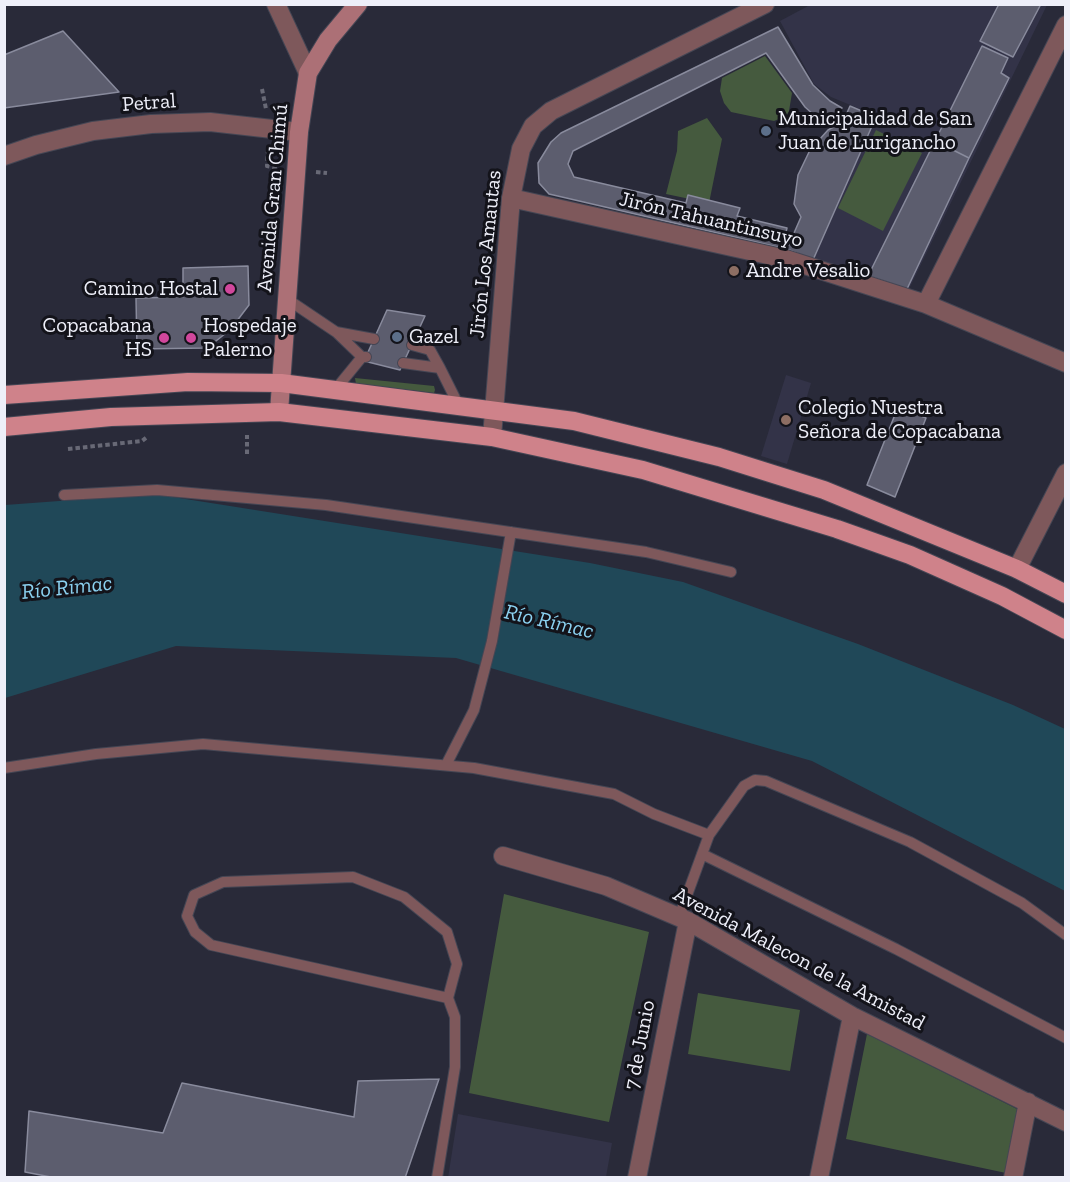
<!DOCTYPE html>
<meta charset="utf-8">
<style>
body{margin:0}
#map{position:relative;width:1070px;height:1182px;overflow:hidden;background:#292a39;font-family:"Zilla Slab",serif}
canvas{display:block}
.frame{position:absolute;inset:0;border:6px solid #eeeff9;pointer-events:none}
</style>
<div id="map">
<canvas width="1070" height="1182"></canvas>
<div class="frame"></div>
</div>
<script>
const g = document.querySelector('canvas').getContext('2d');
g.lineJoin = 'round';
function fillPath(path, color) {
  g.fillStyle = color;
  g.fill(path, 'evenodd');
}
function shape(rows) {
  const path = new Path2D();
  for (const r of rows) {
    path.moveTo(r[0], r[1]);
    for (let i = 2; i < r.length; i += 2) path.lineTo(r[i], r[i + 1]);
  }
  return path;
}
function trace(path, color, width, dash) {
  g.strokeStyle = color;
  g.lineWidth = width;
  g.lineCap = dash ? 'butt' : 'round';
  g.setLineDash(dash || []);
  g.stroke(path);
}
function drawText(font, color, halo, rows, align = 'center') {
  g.font = font + ' "Zilla Slab",serif';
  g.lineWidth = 6;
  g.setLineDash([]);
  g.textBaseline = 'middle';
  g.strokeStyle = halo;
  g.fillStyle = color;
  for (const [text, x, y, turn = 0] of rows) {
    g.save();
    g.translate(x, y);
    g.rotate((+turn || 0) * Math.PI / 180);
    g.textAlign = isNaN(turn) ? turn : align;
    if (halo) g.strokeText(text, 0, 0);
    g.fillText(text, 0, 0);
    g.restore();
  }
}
fillPath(shape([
 [810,5,1047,5,908,291,813,261,877,116,831,97,814,84,780,21],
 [786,375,811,383,787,464,761,456],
 [458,1114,612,1143,606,1177,448,1178]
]), '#333348');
fillPath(shape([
 [765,56,792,93,789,111,786,116,774,121,731,112,724,103,720,91,722,78],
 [707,118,722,139,709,203,666,194,677,151,678,131],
 [876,130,922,153,883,231,838,208],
 [355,378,434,386,435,390,434,393,356,384],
 [504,894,649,932,609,1122,469,1093],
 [698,993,800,1010,790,1071,688,1054],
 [867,1034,1017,1109,1006,1173,846,1139]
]), '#455a3e');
fillPath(shape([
 [154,494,590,563,683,582,858,644,1013,705,1065,729,1065,891,812,761,456,658,176,646,5,698,5,505]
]), '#204858');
const building = shape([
 [999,4,1041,4,1013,57,980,41,999,4],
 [778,27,813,85,830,101,842,108,826,126,805,107,766,53,573,151,568,164,574,177,686,203,688,195,740,208,737,216,787,228,782,248,549,194,539,183,538,163,551,142,561,133,778,27],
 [63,31,119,92,4,108,4,55,63,31],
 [982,46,1008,58,1001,73,1009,78,969,158,935,141,982,46],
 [850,106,876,117,813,260,787,249,801,217,794,204,798,175,810,150,828,130,843,122,850,106],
 [935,141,969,158,907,289,868,276,935,141],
 [248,266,249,305,230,330,207,348,137,349,136,298,183,297,183,268,248,266],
 [387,310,425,316,400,370,364,361,387,310],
 [898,407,926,418,895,497,867,485,898,407],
 [439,1079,405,1178,56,1178,25,1172,29,1111,163,1133,182,1083,354,1117,358,1081,439,1079]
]);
fillPath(building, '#5c5d6e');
trace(building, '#898b9d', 1.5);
const lane = shape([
 [287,299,336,332,362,357],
 [336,332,374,339],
 [412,345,430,350,440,368],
 [403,363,440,368,459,406],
 [335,390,362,357,366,357],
 [64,495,157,490,326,505,646,552,731,572],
 [446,765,474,710,492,641,511,532],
 [4,768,96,754,203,744,474,768,614,794,654,814,709,835],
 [702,854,896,949,1066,1038],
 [679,917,709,835,744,786,755,780,766,781,910,842,1022,903,1066,935],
 [437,1178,455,1067,455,1017,448,998,457,964,447,932,404,897,353,877,223,882,194,895,187,916,195,932,211,945,448,998]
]);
const street = shape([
 [276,4,308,73],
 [4,156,36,145,93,131,151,124,210,122,299,132],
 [511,198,786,259,926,304,1066,363],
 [926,304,1066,25],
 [492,437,511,198,521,149,533,126,551,111,765,4],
 [1017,569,1066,473],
 [503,856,606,886,688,921,852,1016,1066,1122],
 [637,1178,688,921],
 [819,1178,852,1016],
 [1013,1178,1028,1102]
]);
const secondary = shape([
 [279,412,299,132,308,73,328,40,358,4]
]);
const primary = shape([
 [4,395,188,382,281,383,574,421,719,457,824,490,1017,569,1066,594],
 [4,427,111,417,279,412,492,437,643,470,837,529,910,555,1002,596,1066,630]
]);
trace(lane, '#454654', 12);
trace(street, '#454654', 20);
trace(secondary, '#454654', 20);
trace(primary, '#454654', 20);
trace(shape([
 [262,89,266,109],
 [268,149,267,166,277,168],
 [316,172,327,173],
 [68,449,142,441,147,437],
 [247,454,247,435]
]), '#686976', 4, [4.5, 3]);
trace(lane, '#7e585b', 10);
trace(street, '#7e585b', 18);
trace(secondary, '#ac7076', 18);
trace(primary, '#cf828a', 18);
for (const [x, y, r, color] of [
 [766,131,6,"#5c6f8a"],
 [734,271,6,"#8d6e63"],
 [230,289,6,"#d1479c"],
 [397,337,6,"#5c6f8a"],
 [164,338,6,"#d1479c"],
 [191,338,6,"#d1479c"],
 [786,420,6,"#8d6e63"]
]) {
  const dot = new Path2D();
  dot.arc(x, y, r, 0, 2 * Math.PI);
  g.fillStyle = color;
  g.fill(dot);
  trace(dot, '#13131a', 2);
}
drawText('21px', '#eeeff9', '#13131a', [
 ["Petral",149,103,-4],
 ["Avenida Gran Chimú",273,198,-85],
 ["Jirón Tahuantinsuyo",711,220,13],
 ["Jirón Los Amautas",486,254,-84],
 ["Avenida Malecon de la Amistad",799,959,28],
 ["7 de Junio",640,1045,-79]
]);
drawText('21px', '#eeeff9', '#13131a', [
 ["Municipalidad de San",778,119],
 ["Juan de Lurigancho",778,143],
 ["Andre Vesalio",746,271],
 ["Camino Hostal",218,289,"right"],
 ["Copacabana",152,326,"right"],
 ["HS",152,350,"right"],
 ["Hospedaje",203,326],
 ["Palerno",203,350],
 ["Gazel",409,337],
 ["Colegio Nuestra",798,408],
 ["Señora de Copacabana",798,432]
], 'left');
drawText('italic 22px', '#8bd1f0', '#13131a', [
 ["Río Rímac",67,588,-6],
 ["Río Rímac",549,622,13]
]);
</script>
